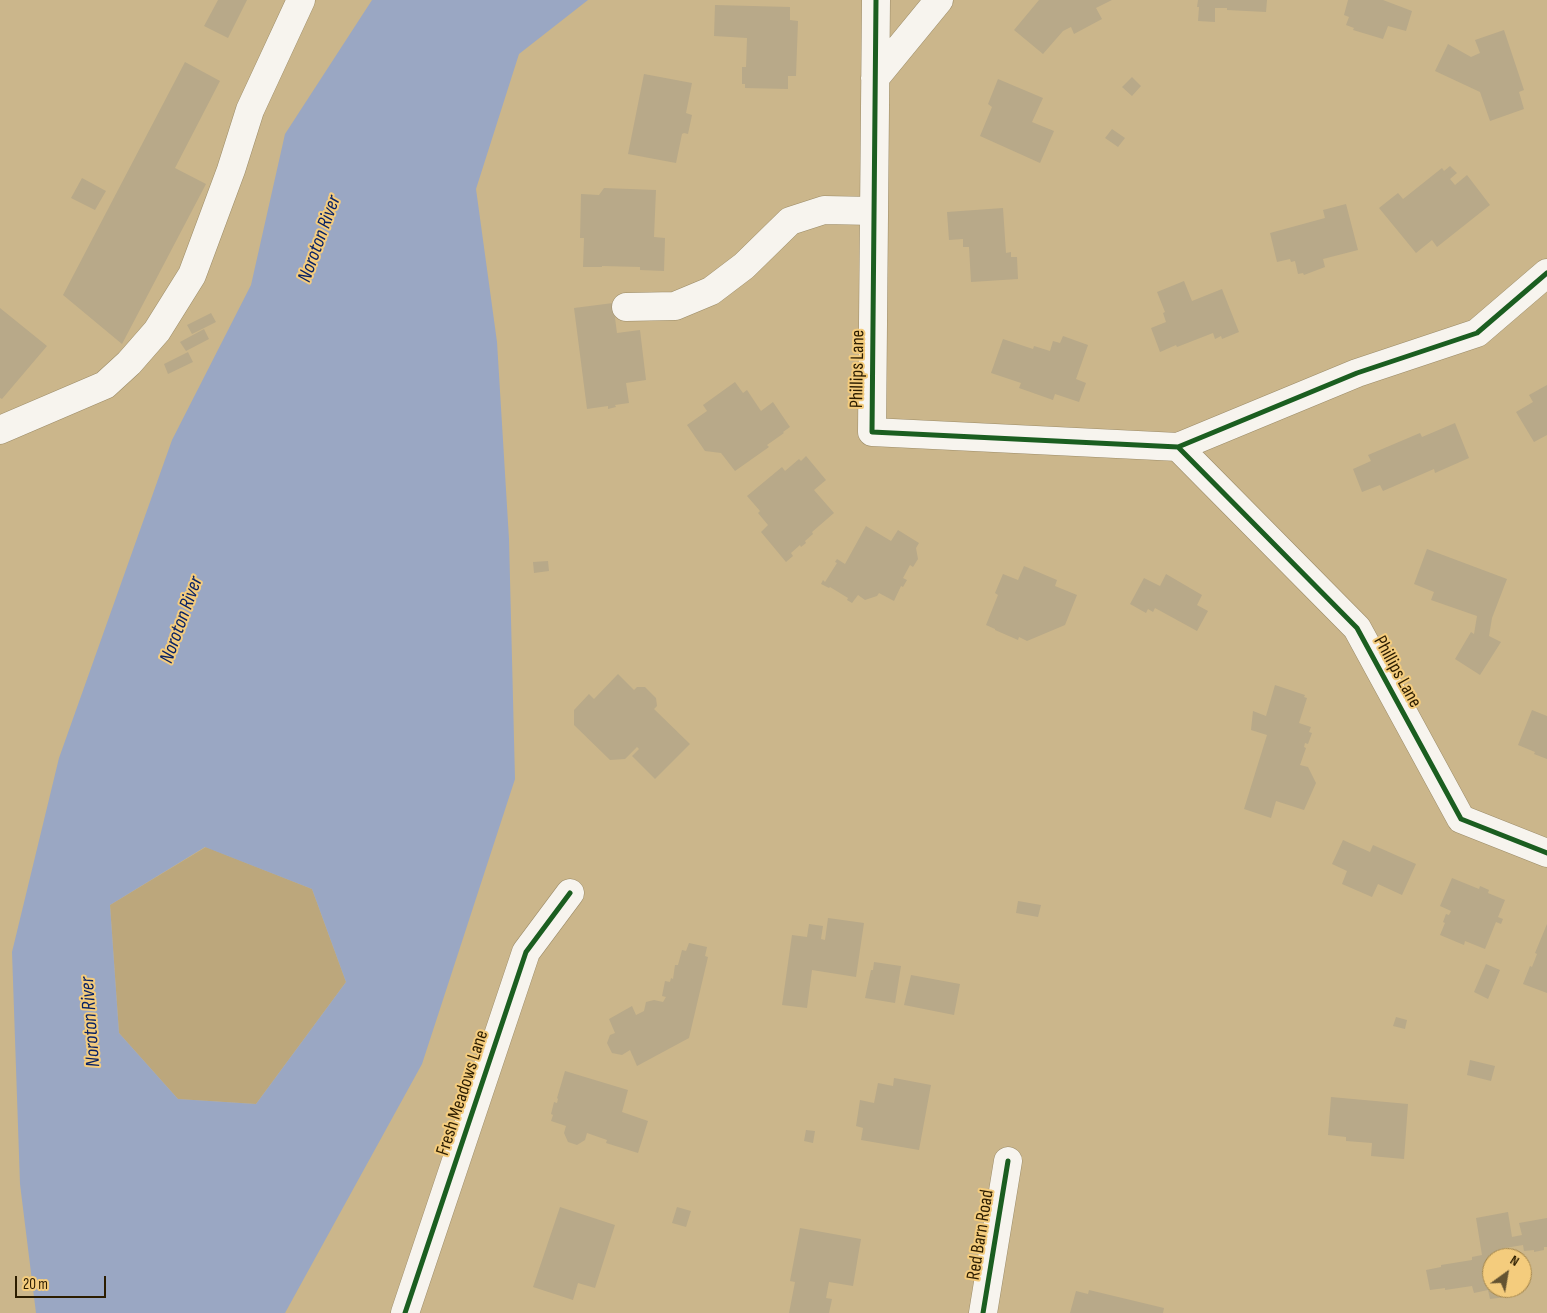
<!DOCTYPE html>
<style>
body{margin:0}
#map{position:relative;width:1547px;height:1313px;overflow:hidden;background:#cbb68b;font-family:"Sofia Sans Condensed",sans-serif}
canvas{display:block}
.north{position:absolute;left:1482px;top:1248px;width:50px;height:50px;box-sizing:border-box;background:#f4cc7d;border:1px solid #a4864b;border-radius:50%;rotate:32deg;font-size:14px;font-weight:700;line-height:20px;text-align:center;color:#2c1d00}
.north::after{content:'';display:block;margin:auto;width:18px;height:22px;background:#645331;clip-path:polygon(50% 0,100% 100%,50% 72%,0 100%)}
.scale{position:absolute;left:15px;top:1276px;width:91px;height:22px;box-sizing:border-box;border:2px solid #2c1d00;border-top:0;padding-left:6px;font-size:15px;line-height:18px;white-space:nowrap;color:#2c1d00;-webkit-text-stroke:4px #f4cc7d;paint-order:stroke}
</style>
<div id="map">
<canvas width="1547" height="1313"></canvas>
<div class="north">N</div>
<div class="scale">20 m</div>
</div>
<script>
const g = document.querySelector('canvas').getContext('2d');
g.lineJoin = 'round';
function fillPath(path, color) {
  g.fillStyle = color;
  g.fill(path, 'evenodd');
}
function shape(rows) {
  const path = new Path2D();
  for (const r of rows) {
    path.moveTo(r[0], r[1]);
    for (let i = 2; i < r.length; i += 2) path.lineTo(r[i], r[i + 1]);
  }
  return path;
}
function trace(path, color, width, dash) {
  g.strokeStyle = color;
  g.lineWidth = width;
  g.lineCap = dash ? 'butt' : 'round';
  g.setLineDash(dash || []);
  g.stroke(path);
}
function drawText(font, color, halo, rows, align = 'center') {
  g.font = font + ' "Sofia Sans Condensed",sans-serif';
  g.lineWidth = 4;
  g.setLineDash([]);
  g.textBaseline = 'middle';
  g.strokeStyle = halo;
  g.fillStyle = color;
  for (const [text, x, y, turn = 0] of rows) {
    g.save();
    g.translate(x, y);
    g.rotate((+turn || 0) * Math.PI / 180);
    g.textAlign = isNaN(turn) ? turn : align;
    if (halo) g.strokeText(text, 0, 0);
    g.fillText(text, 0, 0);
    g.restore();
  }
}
fillPath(shape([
 [206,847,312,889,346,982,256,1104,178,1099,119,1033,110,905]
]), '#bca77c');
fillPath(shape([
 [372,0,588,0,519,54,476,189,497,342,509,539,515,779,422,1064,285,1313,36,1313,20,1184,12,952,59,758,172,440,251,285,285,134],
 [205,847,312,889,346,982,256,1104,178,1099,119,1033,110,905]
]), '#9aa7c3');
fillPath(shape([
 [218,0,247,0,228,38,204,26],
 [1039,0,1112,0,1096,8,1102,19,1074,34,1071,27,1063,31,1043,54,1014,30],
 [1198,0,1267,0,1266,12,1227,10,1227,8,1215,8,1215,22,1198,21,1199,7,1197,7],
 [1348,0,1383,0,1412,11,1406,31,1388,26,1383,39,1353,30,1354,28,1346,25,1349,17,1344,15],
 [715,5,790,7,790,20,798,21,796,76,788,76,788,89,745,88,745,84,742,84,742,67,746,67,747,38,714,36],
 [1504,30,1524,90,1519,92,1524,109,1490,121,1480,92,1435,71,1448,44,1471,57,1480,53,1475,40],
 [185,62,220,81,175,168,206,184,122,344,63,295],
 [644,74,692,83,686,113,692,115,688,134,684,133,682,134,676,163,628,154],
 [1132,77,1141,86,1132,96,1122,87],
 [998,79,1043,98,1032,122,1054,131,1040,163,980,136,992,107,988,104],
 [1112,129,1125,138,1118,147,1105,138],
 [1450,166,1457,173,1450,179,1455,185,1467,175,1490,205,1437,247,1432,240,1416,253,1379,208,1398,193,1403,199,1442,168,1444,171],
 [82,178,106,191,95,210,71,198],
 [604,188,656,190,654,237,665,238,664,271,640,270,640,267,602,266,602,267,583,267,584,238,580,238,581,194,599,195],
 [1346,204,1358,250,1323,259,1325,267,1304,275,1303,273,1298,274,1295,261,1291,262,1290,259,1277,262,1270,233,1325,218,1323,210],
 [1003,208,1006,253,1011,252,1011,257,1017,257,1018,279,971,282,969,247,963,247,963,239,949,240,947,212],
 [1184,281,1192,301,1222,289,1239,332,1222,339,1221,336,1215,339,1213,333,1177,347,1176,345,1160,352,1151,328,1166,322,1163,313,1165,312,1157,292],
 [613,303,617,333,640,330,646,380,626,383,629,403,615,405,616,407,608,409,608,406,587,409,574,308],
 [0,308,47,346,2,399,0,398],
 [211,313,216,322,192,334,187,325],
 [204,329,209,339,186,351,180,342],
 [1063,336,1088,345,1076,379,1086,383,1079,402,1055,394,1053,400,1019,388,1021,383,991,373,1003,339,1033,349,1034,346,1050,351,1053,341,1060,343],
 [188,352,193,362,168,374,164,364],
 [735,382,743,393,747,390,761,411,773,402,790,427,783,432,784,433,767,445,769,447,735,471,721,453,705,451,687,425,707,411,703,405],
 [1547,385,1547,435,1534,442,1516,412,1533,402,1529,395],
 [1455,423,1469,458,1435,473,1434,469,1383,491,1380,485,1362,492,1353,469,1371,461,1368,455,1420,433,1422,437],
 [806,456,826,480,814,490,834,513,812,532,813,534,805,541,806,543,801,547,800,545,791,553,793,556,786,562,761,532,768,525,758,513,760,511,747,496,782,467,785,471,799,459,801,461],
 [866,526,891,541,898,530,919,543,916,548,918,559,913,567,910,565,903,578,907,580,903,587,901,586,894,601,879,593,877,596,865,600,858,595,852,603,847,600,848,598,830,587,829,588,821,584,823,580,825,582,837,563,835,562,837,559,845,564],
 [1427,549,1507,579,1492,618,1489,636,1501,642,1480,675,1455,659,1471,632,1474,634,1477,616,1431,600,1434,592,1414,584],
 [548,561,549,571,534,573,533,562],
 [1024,566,1057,580,1055,586,1077,595,1065,625,1027,641,1019,637,1018,640,995,630,995,629,986,625,998,595,995,593,1003,574,1018,580],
 [1166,574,1202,595,1197,605,1208,611,1197,631,1155,608,1153,612,1148,609,1146,613,1130,604,1144,578,1160,586],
 [618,674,634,690,637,687,645,687,656,698,657,706,654,709,690,744,655,779,632,756,639,749,637,747,625,759,610,760,574,725,574,710,589,694,594,699],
 [1275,685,1305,695,1304,697,1307,698,1299,723,1311,727,1309,732,1312,733,1308,744,1305,743,1304,747,1306,748,1300,765,1308,767,1316,783,1304,810,1276,801,1271,818,1244,809,1267,735,1251,730,1253,711,1266,716],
 [1532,710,1547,716,1547,759,1534,754,1535,752,1518,745],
 [1343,840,1370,852,1373,845,1416,864,1402,895,1378,884,1372,897,1342,884,1347,871,1332,864],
 [1452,878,1479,889,1480,886,1489,890,1488,893,1505,900,1498,917,1503,919,1501,924,1496,922,1485,949,1465,941,1464,945,1440,935,1445,923,1443,922,1446,914,1449,915,1451,911,1440,906],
 [1018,901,1041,905,1038,917,1016,913],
 [828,918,864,923,856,977,812,970,807,1008,782,1005,792,935,807,937,809,924,823,926,821,939,825,940],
 [1547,924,1547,993,1523,984,1530,966,1532,967,1537,954,1535,953],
 [689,943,707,947,705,956,708,957,689,1038,637,1066,630,1050,622,1055,612,1053,607,1043,610,1035,615,1033,609,1019,632,1006,636,1015,644,1011,646,1002,654,1000,663,1002,666,997,662,996,665,981,670,982,671,978,673,979,675,965,678,965,682,950,686,951],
 [874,962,901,966,895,1003,865,998,871,970,873,970],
 [1486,964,1500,970,1488,999,1474,992],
 [911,975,960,984,954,1015,904,1005],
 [1396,1017,1407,1020,1405,1029,1393,1026],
 [1470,1060,1495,1066,1491,1081,1467,1075],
 [565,1071,628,1090,622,1112,648,1121,638,1153,606,1143,607,1140,587,1133,585,1140,577,1145,568,1142,564,1133,566,1126,551,1121,553,1115,551,1114,554,1102,557,1103,558,1099,557,1098],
 [894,1078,931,1085,919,1150,861,1140,863,1128,856,1126,860,1100,874,1103,878,1083,893,1086],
 [1331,1097,1408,1104,1404,1159,1371,1156,1372,1143,1346,1141,1346,1137,1328,1135],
 [806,1130,815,1131,813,1143,804,1141],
 [560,1207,615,1225,595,1288,578,1283,573,1300,533,1287],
 [677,1207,691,1211,686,1227,672,1223],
 [1508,1212,1512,1237,1522,1235,1519,1223,1547,1218,1547,1247,1544,1247,1544,1250,1534,1252,1534,1250,1524,1251,1523,1245,1505,1248,1507,1258,1492,1258,1492,1288,1512,1288,1513,1296,1490,1299,1488,1290,1474,1293,1472,1286,1445,1290,1445,1288,1430,1290,1426,1270,1441,1267,1441,1265,1472,1260,1472,1257,1482,1255,1476,1218],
 [800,1228,861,1239,853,1286,829,1282,826,1298,832,1299,829,1313,789,1313,795,1282,790,1281],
 [1089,1290,1164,1308,1163,1313,1070,1313,1076,1291,1088,1294]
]), '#b8a989');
const minor = shape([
 [876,0,872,432,1178,447,1357,628,1461,819,1547,853],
 [875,78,939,0],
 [626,307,675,306,711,291,744,266,790,221,824,210,874,211],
 [0,430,105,385,129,363,157,331,192,275,231,170,250,110,301,0],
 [1178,447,1357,373,1477,333,1547,273],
 [405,1313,526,952,570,893],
 [983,1313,1008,1161]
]);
trace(minor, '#9b8b67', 29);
trace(minor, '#f7f4ee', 28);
trace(shape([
 [876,0,872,432,1178,447,1357,628,1461,819,1547,853],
 [1178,447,1357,373,1477,333,1547,273],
 [405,1313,526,952,570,893],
 [983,1313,1008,1161]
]), '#1b5e20', 5);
drawText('19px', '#2c1d00', '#f4cc7d', [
 ["Phillips Lane",858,369,-89],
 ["Phillips Lane",1397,672,61],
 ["Fresh Meadows Lane",463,1093,-72],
 ["Red Barn Road",981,1235,-81]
]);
drawText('italic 20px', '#092264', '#f4cc7d', [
 ["Noroton River",320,239,-70],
 ["Noroton River",182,620,-70],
 ["Noroton River",91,1022,-94]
]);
</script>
